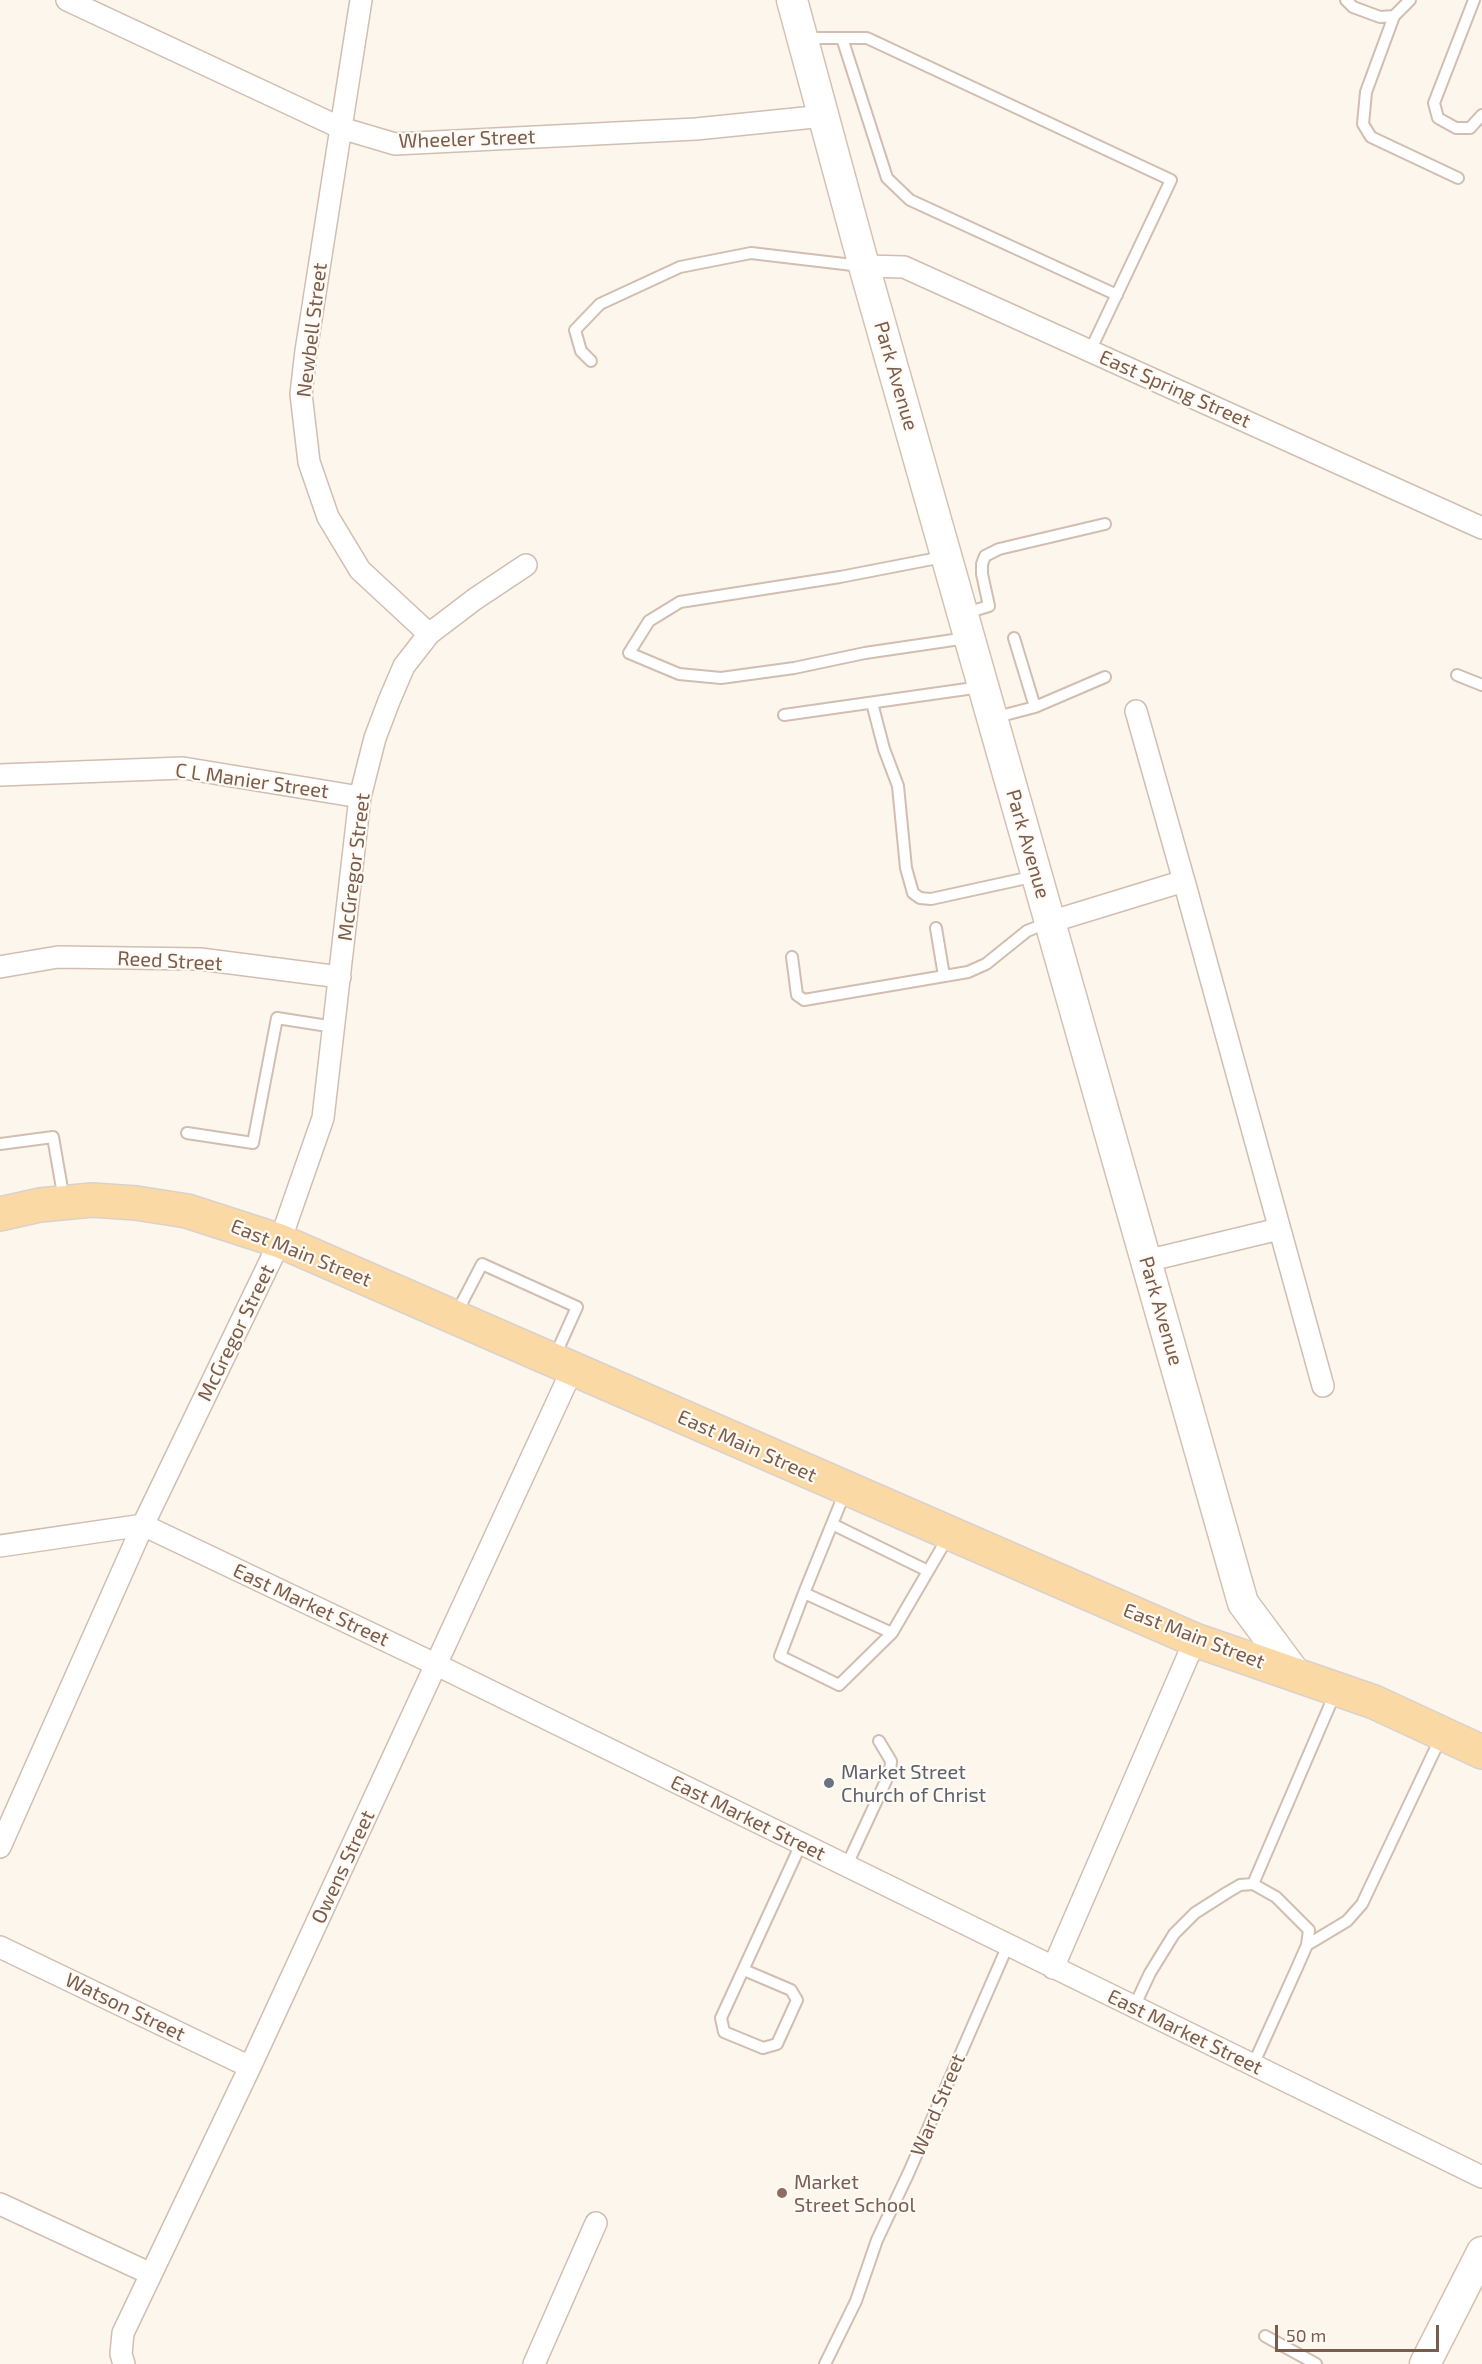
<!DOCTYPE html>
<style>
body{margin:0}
#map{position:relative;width:1482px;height:2364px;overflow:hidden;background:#fdf6ec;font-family:"Exo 2",sans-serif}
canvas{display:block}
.scale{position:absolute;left:1275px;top:2325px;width:164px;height:27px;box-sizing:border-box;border:3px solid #7a5c4d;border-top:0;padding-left:8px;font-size:18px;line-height:21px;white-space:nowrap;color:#7a5c4d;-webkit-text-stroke:4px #fffaf3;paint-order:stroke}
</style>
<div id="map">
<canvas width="1482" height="2364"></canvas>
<div class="scale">50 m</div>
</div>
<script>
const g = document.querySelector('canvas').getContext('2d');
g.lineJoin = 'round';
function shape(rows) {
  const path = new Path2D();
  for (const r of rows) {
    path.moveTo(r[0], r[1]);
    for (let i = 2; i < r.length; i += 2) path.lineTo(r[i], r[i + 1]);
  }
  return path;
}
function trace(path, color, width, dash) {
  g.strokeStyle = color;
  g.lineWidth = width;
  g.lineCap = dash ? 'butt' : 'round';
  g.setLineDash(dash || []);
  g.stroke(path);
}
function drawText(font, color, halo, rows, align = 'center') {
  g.font = font + ' "Exo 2",sans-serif';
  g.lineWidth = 4.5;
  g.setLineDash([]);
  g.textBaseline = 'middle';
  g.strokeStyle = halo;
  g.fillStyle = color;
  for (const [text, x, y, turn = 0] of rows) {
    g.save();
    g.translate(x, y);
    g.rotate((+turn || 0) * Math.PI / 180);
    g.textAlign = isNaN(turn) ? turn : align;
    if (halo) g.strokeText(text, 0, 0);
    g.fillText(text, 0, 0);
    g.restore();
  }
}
const lane = shape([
 [1346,0,1353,7,1380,17,1394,16,1410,0],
 [1474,0,1434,103,1438,118,1456,128,1470,128,1482,115],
 [1394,16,1366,92,1363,124,1371,137,1458,178],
 [805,38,867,38,1171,180,1090,351],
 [842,38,887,178,910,200,1117,295],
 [591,361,581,351,575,330,600,304,680,267,751,253,861,266],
 [943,557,840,577,680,602,649,621,629,653,679,674,721,678,794,668,865,653,967,638],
 [963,614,989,606,982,574,982,564,985,556,999,549,1105,524],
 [1014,638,1035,707],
 [1457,675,1482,685],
 [872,703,884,749,898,786,906,868,913,893,920,898,931,899,1036,876],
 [784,715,981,687],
 [993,718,1035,707,1105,677],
 [936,928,944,976],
 [792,957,797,995,804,1000,968,972,986,964,1027,931,1047,923],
 [187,1133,253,1143,277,1018,334,1027],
 [0,1144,53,1137,64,1200],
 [456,1314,482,1264,577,1307,554,1358],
 [845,1492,804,1593,892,1633,948,1537],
 [832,1524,928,1571],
 [804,1593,780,1656,839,1685,892,1633],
 [846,1867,890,1772,891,1761,879,1741],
 [1253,1884,1336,1691],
 [1307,1945,1347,1921,1362,1904,1441,1737],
 [744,1970,791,1990,797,2000,777,2044,763,2048,724,2032,721,2018,801,1844],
 [1134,2007,1150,1973,1174,1934,1195,1913,1228,1892,1240,1885,1253,1884,1276,1897,1309,1930,1307,1945,1296,1970,1253,2065],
 [1265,2336,1316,2364],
 [825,2364,856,2301,877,2240,909,2172,1008,1945]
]);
const street = shape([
 [67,0,341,128,395,144,696,129,824,116],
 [361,0,306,351,301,394,309,462,328,517,360,570,429,634],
 [864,266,904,267,1482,528],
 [1136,711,1184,881],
 [0,775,183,768,360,797],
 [1050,922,1184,881,1323,1386],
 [0,967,58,957,200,959,340,977],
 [1146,1261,1279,1229],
 [0,1546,143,1525,437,1665,1482,2177],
 [0,1847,143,1525,280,1241,323,1118,360,797,375,738,389,701,404,666,429,634,475,599,526,565],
 [0,1947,250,2067],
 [1053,1968,1195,1640],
 [0,2204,151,2274],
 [124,2364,121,2354,123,2333,250,2067,572,1370],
 [534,2364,596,2223]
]);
const secondary = shape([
 [792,0,864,266,1243,1603,1295,1673],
 [1425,2364,1482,2252]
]);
const primary = shape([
 [0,1214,40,1205,92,1200,136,1203,187,1211,280,1241,1195,1640,1374,1702,1482,1752]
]);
trace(lane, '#d1beb0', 14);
trace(street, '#d1beb0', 24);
trace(secondary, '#d6c0b0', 33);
trace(primary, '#dad1cd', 36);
trace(lane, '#fff', 10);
trace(street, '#fff', 21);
trace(secondary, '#fff', 30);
trace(primary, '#fbd9a5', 33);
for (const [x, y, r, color] of [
 [829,1783,6,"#6b7280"],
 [782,2193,6,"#8d6e63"]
]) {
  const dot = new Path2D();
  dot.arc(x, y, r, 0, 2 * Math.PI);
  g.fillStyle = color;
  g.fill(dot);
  trace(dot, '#fffaf3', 2);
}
drawText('20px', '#7a5c4d', '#fffaf3', [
 ["Wheeler Street",467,139,-2],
 ["Newbell Street",312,330,-83],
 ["Park Avenue",896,376,74],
 ["East Spring Street",1175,389,24],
 ["C L Manier Street",252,781,8],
 ["Park Avenue",1028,844,74],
 ["McGregor Street",354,867,-83],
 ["Reed Street",170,961,3],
 ["East Main Street",301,1253,22],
 ["Park Avenue",1161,1311,74],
 ["McGregor Street",236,1333,-64],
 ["East Main Street",747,1446,24],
 ["East Market Street",311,1605,25],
 ["East Main Street",1194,1636,21],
 ["East Market Street",748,1818,26],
 ["Owens Street",343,1867,-65],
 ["Watson Street",125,2007,26],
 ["East Market Street",1185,2032,26],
 ["Ward Street",938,2105,-67]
]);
drawText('20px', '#5b616d', '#fffaf3', [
 ["Market Street",841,1772],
 ["Church of Christ",841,1795]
], 'left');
drawText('20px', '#785e54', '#fffaf3', [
 ["Market",794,2182],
 ["Street School",794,2205]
], 'left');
</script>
